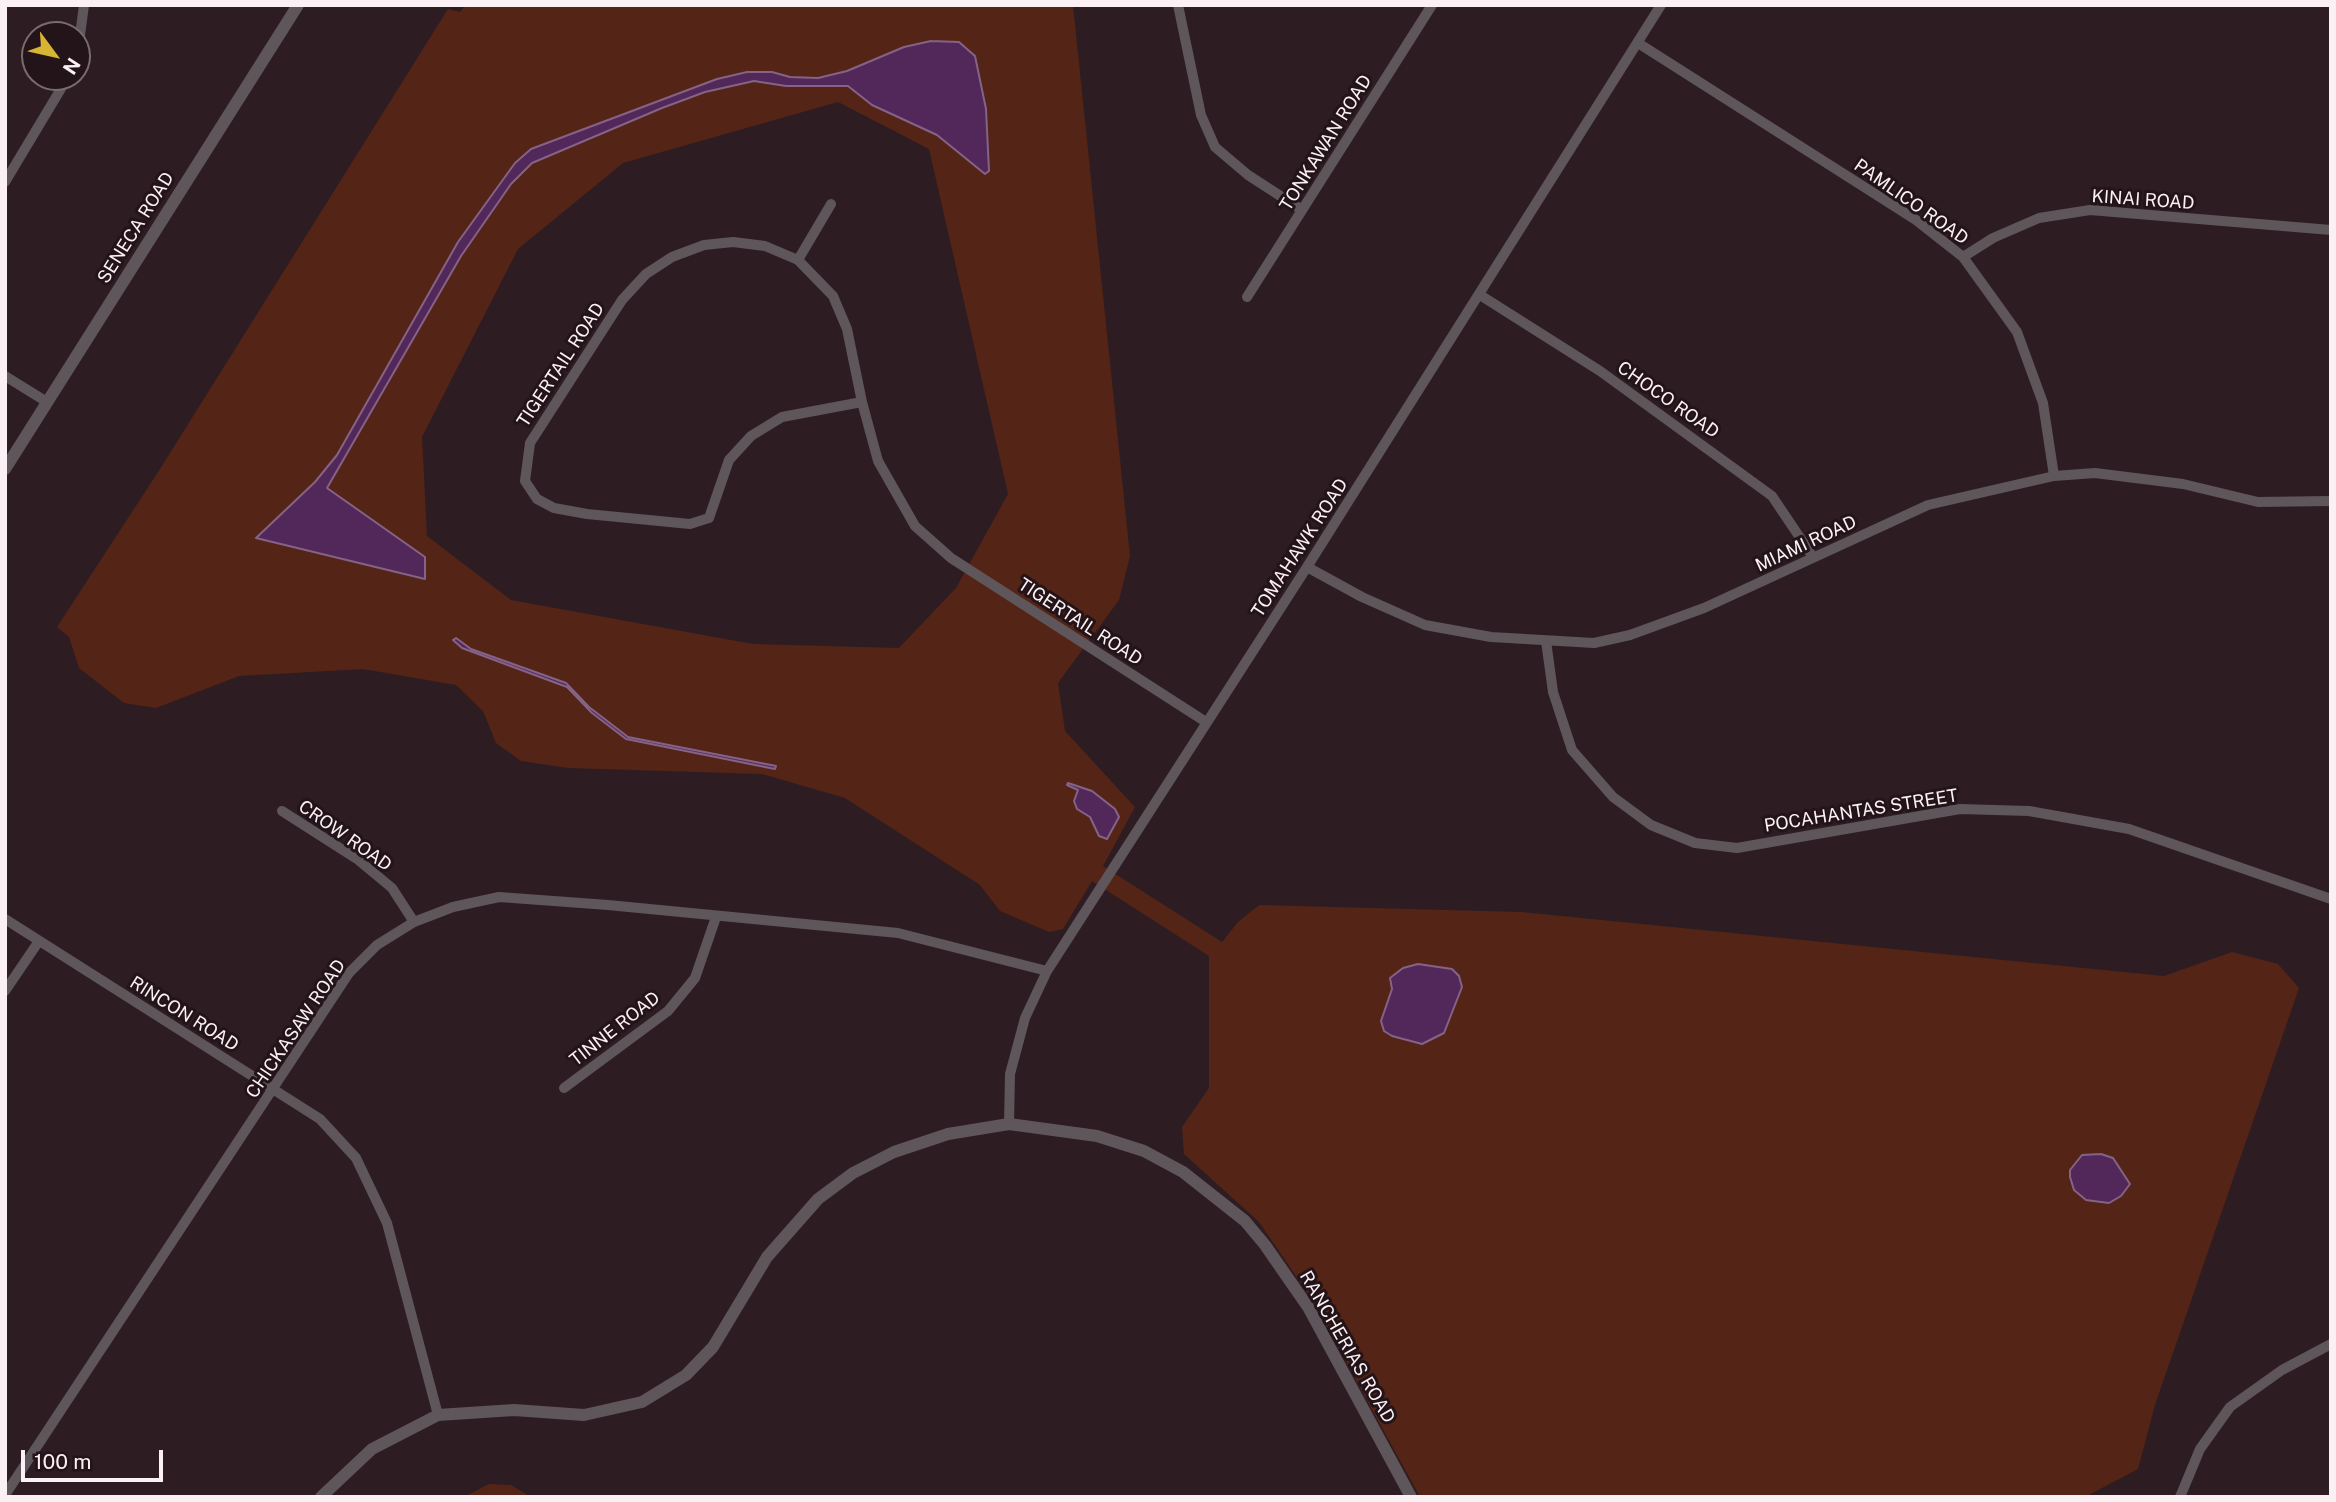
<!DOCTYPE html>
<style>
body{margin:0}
#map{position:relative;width:2336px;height:1502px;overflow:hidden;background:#2d1d22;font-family:"Public Sans",sans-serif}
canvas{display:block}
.frame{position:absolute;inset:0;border:7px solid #fbf0f3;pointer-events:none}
.north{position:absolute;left:21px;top:21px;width:70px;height:70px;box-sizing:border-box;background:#231419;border:2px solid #796c70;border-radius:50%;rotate:123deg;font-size:19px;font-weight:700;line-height:28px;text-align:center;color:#fbf0f3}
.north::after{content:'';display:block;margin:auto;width:24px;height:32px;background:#d8b434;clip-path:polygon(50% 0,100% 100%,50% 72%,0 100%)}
.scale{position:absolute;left:21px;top:1450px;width:142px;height:32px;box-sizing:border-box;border:4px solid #fbf0f3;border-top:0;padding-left:9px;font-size:21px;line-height:24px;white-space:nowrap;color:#fbf0f3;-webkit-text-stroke:5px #231419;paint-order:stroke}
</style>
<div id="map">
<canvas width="2336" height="1502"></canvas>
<div class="frame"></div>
<div class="north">N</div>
<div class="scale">100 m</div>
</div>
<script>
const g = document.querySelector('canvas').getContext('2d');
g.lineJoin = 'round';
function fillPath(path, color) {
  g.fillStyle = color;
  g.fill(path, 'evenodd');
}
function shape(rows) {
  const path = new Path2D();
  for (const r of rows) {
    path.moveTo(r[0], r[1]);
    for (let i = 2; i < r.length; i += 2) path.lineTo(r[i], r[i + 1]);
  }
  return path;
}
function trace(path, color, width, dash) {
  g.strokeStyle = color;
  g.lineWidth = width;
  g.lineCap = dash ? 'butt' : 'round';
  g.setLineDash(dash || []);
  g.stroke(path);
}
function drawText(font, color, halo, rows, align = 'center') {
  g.font = font + ' "Public Sans",sans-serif';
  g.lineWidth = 6;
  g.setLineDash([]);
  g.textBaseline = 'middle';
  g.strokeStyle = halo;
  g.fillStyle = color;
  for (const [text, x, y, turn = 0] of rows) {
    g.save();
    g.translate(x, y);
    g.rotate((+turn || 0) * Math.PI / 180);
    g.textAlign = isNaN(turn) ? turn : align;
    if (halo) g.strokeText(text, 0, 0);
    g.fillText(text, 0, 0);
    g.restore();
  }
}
fillPath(shape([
 [466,5,1073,5,1130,556,1119,600,1058,683,1065,731,1135,807,1103,866,1222,942,1238,922,1259,905,1521,912,2164,976,2232,952,2278,964,2299,988,2155,1405,2138,1469,2085,1497,1420,1497,1311,1298,1259,1222,1184,1154,1182,1127,1209,1088,1209,956,1092,881,1063,929,1049,932,1000,911,980,885,845,798,762,774,568,768,521,761,496,743,483,711,456,685,363,669,239,676,156,708,124,703,79,668,69,637,57,627,160,469,448,9,460,12],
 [838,102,929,149,1008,494,956,588,899,648,753,644,511,600,427,536,422,437,518,249,623,163],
 [489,1484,511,1485,531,1497,464,1497]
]), '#542416');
const water = shape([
 [931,41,959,42,975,56,986,109,989,171,985,174,937,135,872,105,848,86,786,86,754,81,705,92,662,108,532,163,511,184,461,256,327,488,425,557,425,579,256,538,315,482,337,455,458,242,515,163,531,149,717,79,747,72,772,72,790,77,818,78,847,71,904,47,931,41],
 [456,638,471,649,566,683,589,707,628,737,776,766,775,769,626,739,592,713,567,687,462,648,453,640,456,638],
 [1068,783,1092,791,1115,809,1119,817,1107,839,1099,836,1090,817,1077,809,1074,801,1078,790,1067,785,1068,783],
 [1418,964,1452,969,1459,976,1462,987,1444,1033,1422,1044,1392,1036,1384,1031,1381,1021,1392,989,1390,978,1403,968,1418,964],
 [2101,1154,2113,1158,2130,1184,2121,1196,2109,1203,2086,1200,2074,1190,2070,1177,2070,1170,2082,1155,2101,1154]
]);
fillPath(water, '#522759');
trace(water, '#856387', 2);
trace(shape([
 [1178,5,1201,115,1215,147,1248,175,1302,210],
 [1638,43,1916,220,1963,257,2017,332,2043,403,2054,476],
 [77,58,84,5],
 [5,182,68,77],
 [733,242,765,246,798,260,833,296,847,329,862,402,782,417,751,436,729,460,709,518,690,524,587,514,554,508,537,499,525,481,530,443,622,300,646,274,672,257,704,245,733,242],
 [1963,257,1993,238,2039,218,2090,210,2331,230],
 [798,260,831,204],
 [1480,295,1600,371,1772,496,1813,557],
 [1247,297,1432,5],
 [5,376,47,402],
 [862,402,878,461,915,526,951,558,1206,722],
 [1307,567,1362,597,1425,625,1491,637,1594,643,1630,635,1704,608,1928,505,2054,476,2095,473,2183,484,2258,502,2331,501],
 [1546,641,1553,692,1572,750,1613,797,1651,825,1695,843,1737,848,1960,809,2029,811,2129,829,2331,899],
 [282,811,357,859,392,888,414,922],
 [5,919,320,1119,356,1158,387,1223,438,1415],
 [5,991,39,941],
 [564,1088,668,1011,695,978,716,917],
 [1009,1124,1010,1074,1025,1018,1047,971,1307,567,1661,5],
 [5,1495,349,973,377,945,414,922,453,907,499,897,608,905,898,933,1047,971],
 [2180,1497,2200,1449,2230,1407,2282,1370,2331,1344]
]), '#5e565b', 10);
trace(shape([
 [5,469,298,5],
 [321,1497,372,1449,438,1415,514,1410,584,1415,642,1402,686,1375,713,1347,767,1257,818,1199,853,1173,894,1152,948,1134,1009,1124,1097,1136,1144,1151,1183,1172,1245,1221,1265,1245,1308,1307,1411,1497]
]), '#5e565b', 12);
drawText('18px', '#fbf0f3', '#231419', [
 ["TONKAWAN ROAD",1326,143,-58],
 ["KINAI ROAD",2143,200,4],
 ["PAMLICO ROAD",1911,202,35],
 ["SENECA ROAD",136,228,-58],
 ["TIGERTAIL ROAD",561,365,-57],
 ["CHOCO ROAD",1668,400,35],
 ["MIAMI ROAD",1806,544,-25],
 ["TOMAHAWK ROAD",1300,548,-57],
 ["TIGERTAIL ROAD",1080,622,33],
 ["POCAHANTAS STREET",1861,811,-9],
 ["CROW ROAD",345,836,35],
 ["RINCON ROAD",184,1014,32],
 ["CHICKASAW ROAD",296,1029,-56],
 ["TINNE ROAD",615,1029,-38],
 ["RANCHERIAS ROAD",1347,1347,60]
]);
</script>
